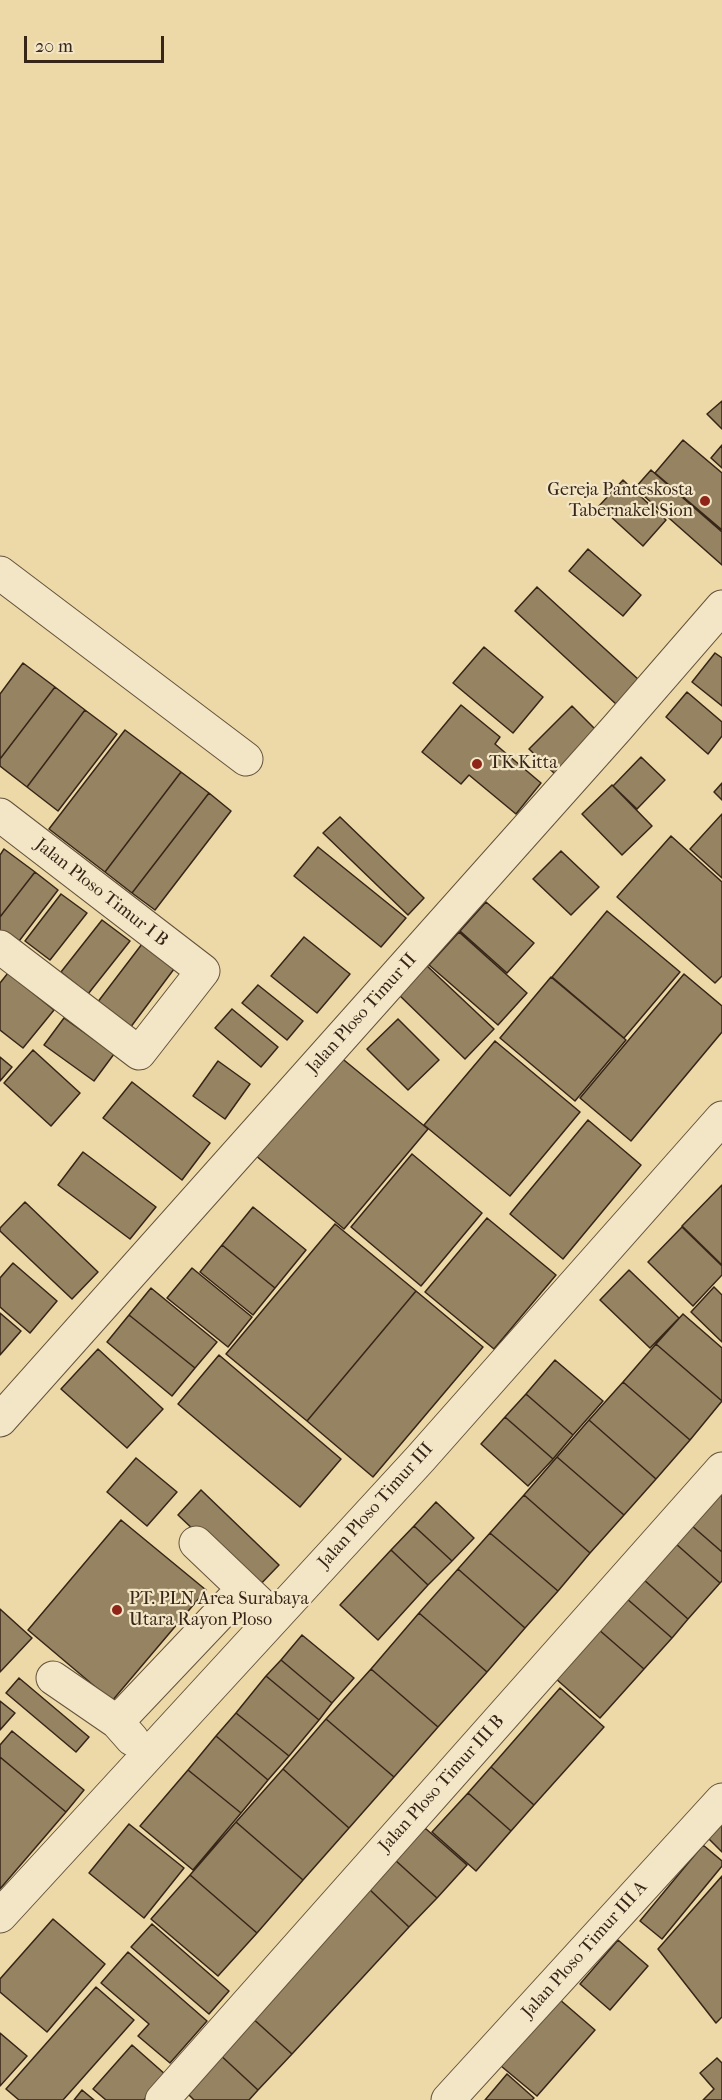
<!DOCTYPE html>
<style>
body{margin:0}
#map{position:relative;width:722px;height:2100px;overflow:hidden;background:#edd9a7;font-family:"IM FELL French Canon",serif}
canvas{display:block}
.scale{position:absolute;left:24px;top:36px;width:140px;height:27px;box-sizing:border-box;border:3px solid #372518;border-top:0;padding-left:8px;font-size:18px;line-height:21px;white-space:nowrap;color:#372518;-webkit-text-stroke:4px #f3e6c6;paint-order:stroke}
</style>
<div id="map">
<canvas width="722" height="2100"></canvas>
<div class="scale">20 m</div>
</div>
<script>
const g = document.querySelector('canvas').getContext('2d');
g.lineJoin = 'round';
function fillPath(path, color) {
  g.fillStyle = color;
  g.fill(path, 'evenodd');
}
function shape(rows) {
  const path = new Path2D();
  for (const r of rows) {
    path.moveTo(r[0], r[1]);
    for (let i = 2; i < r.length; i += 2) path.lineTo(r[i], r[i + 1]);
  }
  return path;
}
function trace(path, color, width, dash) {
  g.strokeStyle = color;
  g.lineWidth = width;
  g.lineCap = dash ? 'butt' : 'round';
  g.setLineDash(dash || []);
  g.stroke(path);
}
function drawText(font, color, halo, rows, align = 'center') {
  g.font = font + ' "IM FELL French Canon",serif';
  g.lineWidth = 4.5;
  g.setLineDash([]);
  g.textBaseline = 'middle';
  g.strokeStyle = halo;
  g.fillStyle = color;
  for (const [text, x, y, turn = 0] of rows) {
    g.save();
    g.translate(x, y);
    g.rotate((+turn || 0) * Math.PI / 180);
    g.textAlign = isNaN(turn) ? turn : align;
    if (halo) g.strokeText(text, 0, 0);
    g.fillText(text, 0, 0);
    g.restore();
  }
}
const building = shape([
 [722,401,722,429,707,414,722,401],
 [683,440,722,473,722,530,655,473,683,440],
 [722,445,722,468,711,458,722,445],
 [651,470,722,532,722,565,635,488,651,470],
 [623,480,666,520,643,546,599,506,623,480],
 [588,549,641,595,623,616,569,571,588,549],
 [537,587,639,680,616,704,515,611,537,587],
 [484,647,543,697,513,733,453,683,484,647],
 [715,653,722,658,722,706,692,682,715,653],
 [23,663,55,687,0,759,0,694,23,663],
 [55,687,85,710,27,787,0,766,0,759,55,687],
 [687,692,722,722,722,736,708,754,666,717,687,692],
 [461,705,500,737,495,744,541,783,516,814,469,775,461,784,422,752,461,705],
 [572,706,597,731,555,774,529,749,572,706],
 [85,710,117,734,58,811,27,787,85,710],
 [125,730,181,772,105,872,49,829,125,730],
 [641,757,665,780,637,809,613,786,641,757],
 [181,772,209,793,132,893,105,872,181,772],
 [722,783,722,800,714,792,722,783],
 [612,785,652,826,622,855,582,814,612,785],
 [209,793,231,811,155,910,132,893,209,793],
 [722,814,722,878,690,849,722,814],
 [340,817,424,898,408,915,323,833,340,817],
 [671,836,722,882,722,976,715,983,617,897,671,836],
 [318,847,406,918,381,947,294,876,318,847],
 [4,849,35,872,0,917,0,855,4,849],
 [561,851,599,887,571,915,533,879,561,851],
 [35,872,58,890,13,949,0,939,0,917,35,872],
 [61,894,87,913,50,960,25,941,61,894],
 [486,902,534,943,507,973,460,931,486,902],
 [607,911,680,972,624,1038,552,977,607,911],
 [102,920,130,941,88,994,61,972,102,920],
 [459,932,527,993,498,1025,429,965,459,932],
 [304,937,350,974,317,1013,271,976,304,937],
 [142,944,174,969,130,1028,97,1003,142,944],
 [425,964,494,1029,465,1059,397,993,425,964],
 [8,973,54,1010,23,1048,0,1030,0,983,8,973],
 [684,974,722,1006,722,1032,631,1141,580,1098,684,974],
 [551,977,626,1040,575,1101,500,1038,551,977],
 [258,985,303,1021,287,1040,242,1003,258,985],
 [232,1009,278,1047,261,1067,215,1028,232,1009],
 [64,1018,114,1054,94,1081,44,1045,64,1018],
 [398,1019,439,1060,408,1090,367,1049,398,1019],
 [495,1041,580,1112,510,1196,424,1125,495,1041],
 [33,1050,80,1093,51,1126,4,1083,33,1050],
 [339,1056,428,1129,344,1229,255,1155,339,1056],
 [0,1057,12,1067,0,1081,0,1057],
 [218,1061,250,1084,225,1119,193,1096,218,1061],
 [132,1082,210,1143,182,1180,103,1118,132,1082],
 [588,1120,641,1165,563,1259,510,1214,588,1120],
 [83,1152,156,1207,130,1239,58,1185,83,1152],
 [412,1154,482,1213,421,1286,351,1227,412,1154],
 [722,1185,722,1265,682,1226,722,1185],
 [25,1202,98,1272,72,1299,0,1231,0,1228,25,1202],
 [253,1207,306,1250,275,1288,222,1245,253,1207],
 [487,1218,556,1275,494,1349,425,1292,487,1218],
 [335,1224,416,1291,307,1421,226,1354,335,1224],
 [682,1227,722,1266,722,1275,693,1306,648,1262,682,1227],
 [222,1245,275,1288,253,1315,200,1272,222,1245],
 [13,1263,57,1301,30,1333,0,1307,0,1278,13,1263],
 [192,1268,252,1317,228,1347,167,1298,192,1268],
 [629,1270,679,1318,650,1348,600,1300,629,1270],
 [714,1287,722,1295,722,1342,691,1312,714,1287],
 [151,1288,217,1342,195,1368,129,1315,151,1288],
 [416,1291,483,1347,373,1477,307,1421,416,1291],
 [0,1313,21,1331,0,1355,0,1313],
 [683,1314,722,1348,722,1401,656,1344,683,1314],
 [129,1315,195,1368,172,1396,107,1342,129,1315],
 [656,1344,722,1401,690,1440,623,1382,656,1344],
 [98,1349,163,1409,127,1448,61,1389,98,1349],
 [219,1355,341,1459,300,1507,178,1404,219,1355],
 [555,1360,603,1401,573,1435,526,1394,555,1360],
 [623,1382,690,1440,656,1479,589,1420,623,1382],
 [526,1394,573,1435,553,1459,505,1417,526,1394],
 [505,1417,553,1459,528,1486,481,1444,505,1417],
 [589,1420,656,1479,624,1515,557,1457,589,1420],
 [557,1457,624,1515,590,1553,524,1495,557,1457],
 [136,1458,177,1492,147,1526,107,1492,136,1458],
 [201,1490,279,1565,256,1589,178,1515,201,1490],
 [722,1490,722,1552,691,1525,722,1490],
 [524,1495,590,1553,558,1591,490,1533,524,1495],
 [436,1502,474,1538,452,1561,414,1526,436,1502],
 [121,1520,206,1590,112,1701,28,1630,121,1520],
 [691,1525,722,1552,722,1581,720,1583,675,1543,691,1525],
 [414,1526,452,1561,428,1585,391,1550,414,1526],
 [490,1533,558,1591,525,1628,458,1569,490,1533],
 [675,1543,720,1583,688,1619,643,1579,675,1543],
 [391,1550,428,1585,378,1640,340,1605,391,1550],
 [458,1569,525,1628,487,1672,419,1613,458,1569],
 [643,1579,688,1619,672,1638,626,1598,643,1579],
 [626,1598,672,1638,644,1669,598,1629,626,1598],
 [0,1609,32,1638,0,1672,0,1609],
 [419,1613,487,1672,438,1727,371,1669,419,1613],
 [598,1629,644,1669,600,1718,555,1678,598,1629],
 [302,1635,354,1678,332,1703,281,1660,302,1635],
 [281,1660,332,1703,319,1720,266,1676,281,1660],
 [371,1669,438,1727,394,1777,326,1719,371,1669],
 [266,1676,319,1720,289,1756,236,1713,266,1676],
 [19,1678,89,1737,76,1752,6,1693,19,1678],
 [560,1688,604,1727,534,1805,491,1767,560,1688],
 [0,1701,15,1713,0,1730,0,1701],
 [236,1713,289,1756,268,1780,216,1736,236,1713],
 [326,1719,394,1777,349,1828,283,1769,326,1719],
 [12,1731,84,1790,66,1812,0,1757,0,1745,12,1731],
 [216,1736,268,1780,241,1813,188,1770,216,1736],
 [0,1757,66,1812,0,1889,0,1757],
 [491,1767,534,1805,511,1831,468,1793,491,1767],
 [283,1769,349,1828,303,1880,236,1822,283,1769],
 [188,1770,241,1813,193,1870,140,1826,188,1770],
 [468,1793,511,1831,476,1871,432,1832,468,1793],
 [722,1821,722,1852,707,1837,722,1821],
 [236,1822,303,1880,257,1933,190,1875,236,1822],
 [129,1824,184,1868,144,1918,89,1873,129,1824],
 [425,1828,467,1865,437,1898,395,1860,425,1828],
 [703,1845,722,1861,722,1866,662,1939,640,1921,703,1845],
 [395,1860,437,1898,409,1927,369,1889,395,1860],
 [190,1875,257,1933,218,1976,151,1919,190,1875],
 [722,1876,722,2017,716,2023,658,1949,722,1876],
 [369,1889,409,1927,292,2054,250,2016,369,1889],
 [53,1919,105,1964,47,2032,0,1992,0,1979,53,1919],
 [152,1924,229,1991,209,2014,131,1947,152,1924],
 [618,1940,648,1966,610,2010,580,1984,618,1940],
 [128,1952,207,2021,170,2063,138,2036,149,2024,101,1983,128,1952],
 [96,1987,134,2020,63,2100,19,2100,6,2089,96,1987],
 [559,1999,595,2030,537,2096,501,2066,559,1999],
 [250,2016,292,2054,258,2090,217,2052,250,2016],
 [0,2033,27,2056,0,2086,0,2033],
 [132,2045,166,2075,144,2100,106,2100,93,2089,132,2045],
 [217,2052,258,2090,249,2100,194,2100,183,2089,217,2052],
 [717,2058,722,2063,722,2100,703,2100,714,2089,700,2073,717,2058],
 [507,2074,534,2098,532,2100,485,2100,507,2074],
 [82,2090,94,2100,74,2100,82,2090]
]);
fillPath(building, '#968362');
trace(building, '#372518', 1.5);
const minor = shape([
 [0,573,246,759],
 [0,815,203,971,139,1053,0,947],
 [0,1420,617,728,722,607],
 [196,1543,260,1604],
 [53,1678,117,1722,132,1739],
 [117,1722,243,1589],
 [0,1916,420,1459,722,1118],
 [162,2100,722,1469],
 [448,2100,722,1800]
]);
trace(minor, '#64523c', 35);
trace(minor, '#f3e6c6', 33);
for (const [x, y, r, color] of [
 [705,501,6,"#8f2418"],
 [477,764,6,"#8f2418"],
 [117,1610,6,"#8f2418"]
]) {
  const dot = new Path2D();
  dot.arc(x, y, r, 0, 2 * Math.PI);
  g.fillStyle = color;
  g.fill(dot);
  trace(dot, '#f3e6c6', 2);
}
drawText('18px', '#372518', '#f3e6c6', [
 ["Gereja Panteskosta",693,491,"right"],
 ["Tabernakel Sion",693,512,"right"],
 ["TK Kitta",489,764],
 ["PT. PLN Area Surabaya",129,1600],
 ["Utara Rayon Ploso",129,1621]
], 'left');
drawText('18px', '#372518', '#f3e6c6', [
 ["Jalan Ploso Timur I B",101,893,38],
 ["Jalan Ploso Timur II",362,1014,-48],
 ["Jalan Ploso Timur III",376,1506,-48],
 ["Jalan Ploso Timur III B",442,1784,-48],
 ["Jalan Ploso Timur III A",585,1950,-48]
]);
</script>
